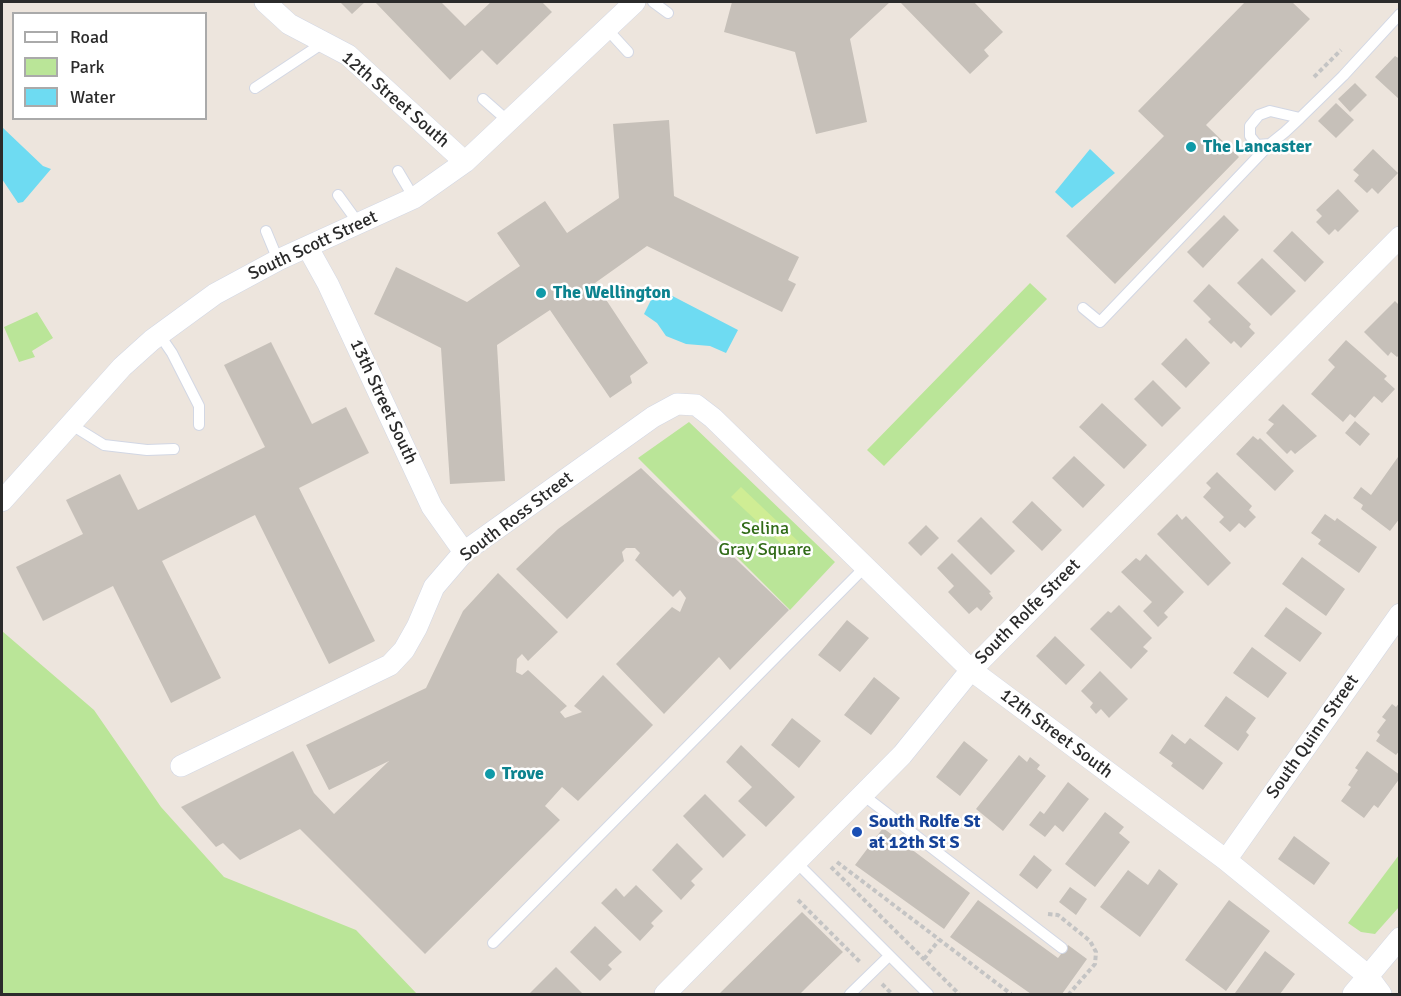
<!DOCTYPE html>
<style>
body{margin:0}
#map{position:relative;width:1401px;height:996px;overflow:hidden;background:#ede5dd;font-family:Signika,sans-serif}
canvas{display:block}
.frame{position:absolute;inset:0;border:3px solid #2b2b2b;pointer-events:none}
.legend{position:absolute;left:12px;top:12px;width:195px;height:108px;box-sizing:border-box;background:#fff;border:2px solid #aaa;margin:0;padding:8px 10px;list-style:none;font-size:18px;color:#2b2b2b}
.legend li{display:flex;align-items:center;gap:12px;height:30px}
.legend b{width:30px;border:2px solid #aaa}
</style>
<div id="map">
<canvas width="1401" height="996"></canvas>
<div class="frame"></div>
<ul class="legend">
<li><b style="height:8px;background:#fff"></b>Road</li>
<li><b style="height:16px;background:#bae598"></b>Park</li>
<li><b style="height:16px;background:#6edbf2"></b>Water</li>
</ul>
</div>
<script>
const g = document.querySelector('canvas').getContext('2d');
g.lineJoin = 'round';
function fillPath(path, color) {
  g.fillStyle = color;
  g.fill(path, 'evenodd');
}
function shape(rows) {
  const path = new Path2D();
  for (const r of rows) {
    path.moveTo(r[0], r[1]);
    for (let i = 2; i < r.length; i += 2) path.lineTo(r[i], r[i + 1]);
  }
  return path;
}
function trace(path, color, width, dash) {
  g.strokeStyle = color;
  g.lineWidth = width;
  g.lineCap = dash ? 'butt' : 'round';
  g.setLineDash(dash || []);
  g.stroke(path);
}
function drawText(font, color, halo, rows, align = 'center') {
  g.font = font + ' Signika,sans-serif';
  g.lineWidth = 5;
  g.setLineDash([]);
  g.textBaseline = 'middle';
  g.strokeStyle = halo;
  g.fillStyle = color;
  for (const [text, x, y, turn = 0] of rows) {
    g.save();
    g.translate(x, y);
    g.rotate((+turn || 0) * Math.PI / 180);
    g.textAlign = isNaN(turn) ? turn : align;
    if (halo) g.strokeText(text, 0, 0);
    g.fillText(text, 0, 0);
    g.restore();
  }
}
fillPath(shape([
 [1030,283,1047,299,884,466,867,450],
 [37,312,53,338,32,351,35,357,19,362,4,327],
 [689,422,835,562,790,610,638,458],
 [2,631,94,710,161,807,224,877,356,930,417,994,2,994],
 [1399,855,1399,907,1375,934,1361,932,1348,923]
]), '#bae598');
fillPath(shape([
 [741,487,799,542,790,552,731,497]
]), '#cfed94');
fillPath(shape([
 [2,127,43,166,51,169,23,202,18,203,2,179],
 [1090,149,1115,173,1072,208,1055,192],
 [657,288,738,330,726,353,710,346,686,344,666,336,657,323,644,314]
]), '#6edbf2');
fillPath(shape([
 [340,2,365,2,352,14],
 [375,2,441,2,465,26,491,2,542,2,552,12,497,65,482,50,450,80],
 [732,2,890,2,850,39,867,122,816,134,795,52,724,32],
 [900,2,974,2,1003,32,984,50,989,56,970,74],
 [1245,2,1292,2,1310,19,1206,125,1239,157,1115,284,1066,236,1164,136,1138,111],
 [1395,56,1400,59,1400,100,1375,77],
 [1355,83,1367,95,1350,112,1338,99],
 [1336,103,1354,120,1336,138,1318,121],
 [669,120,674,196,799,257,788,280,796,284,782,312,647,246,595,283,648,363,630,376,632,383,610,398,550,310,497,345,505,481,450,484,441,348,374,314,396,267,467,302,520,266,497,233,545,201,567,233,619,198,613,124],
 [1373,149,1398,173,1378,194,1372,188,1367,193,1354,181,1359,175,1353,170],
 [1338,189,1359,211,1338,232,1335,229,1329,235,1316,222,1322,216,1316,210],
 [1224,215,1239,230,1203,268,1187,252],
 [1292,231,1324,262,1305,282,1273,251],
 [1262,258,1296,291,1271,316,1237,283],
 [1209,284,1251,324,1249,327,1255,333,1241,348,1234,341,1231,344,1208,322,1211,319,1193,301],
 [1395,301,1400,306,1400,354,1397,357,1391,352,1388,356,1364,332],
 [1186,338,1210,363,1186,388,1161,364],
 [1346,340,1387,376,1384,379,1395,389,1382,403,1374,396,1355,418,1350,414,1343,422,1311,394,1335,367,1328,360],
 [271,342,312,424,346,407,369,453,299,488,375,641,329,664,255,515,162,561,221,678,171,703,113,586,43,621,16,567,83,534,66,500,120,474,138,510,265,447,224,365],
 [1153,380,1181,408,1162,427,1134,399],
 [1102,403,1147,445,1124,469,1079,427],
 [1283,404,1317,436,1295,454,1291,450,1287,454,1266,433,1274,424,1268,420],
 [1355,421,1370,434,1360,446,1345,433],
 [1253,436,1258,440,1260,438,1294,471,1275,491,1236,454],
 [1074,456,1105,485,1083,508,1052,478],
 [1398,457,1400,518,1390,531,1361,509,1363,505,1353,498,1361,487,1371,495],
 [641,468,789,610,730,670,719,657,664,714,616,664,672,607,680,612,686,598,680,590,673,597,635,560,640,553,635,548,626,548,622,552,624,561,567,619,516,569,558,529],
 [1217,472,1252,506,1249,510,1256,517,1245,528,1239,523,1230,532,1219,522,1224,517,1203,497,1211,488,1206,483],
 [1032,501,1062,530,1042,551,1012,522],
 [1177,514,1182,520,1186,516,1231,563,1208,586,1157,534],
 [1325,514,1335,521,1337,518,1377,547,1359,573,1318,544,1321,540,1311,533],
 [981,517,1015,551,991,575,957,541],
 [926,525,939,538,921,556,908,543],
 [952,553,991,592,989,593,993,598,981,611,977,607,969,614,948,592,954,586,937,568],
 [1146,554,1184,592,1164,613,1168,617,1158,627,1143,611,1152,602,1121,572,1136,558,1140,561],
 [1302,557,1345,589,1326,616,1282,584],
 [498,573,558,632,528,661,522,654,517,659,516,672,522,675,528,670,567,706,560,712,565,718,582,712,574,706,603,675,653,725,578,801,562,787,545,806,560,820,425,954,300,829,240,860,223,843,216,847,181,807,293,751,314,793,334,814,389,761,329,790,306,745,426,688,463,611],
 [1119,605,1152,638,1143,647,1148,651,1131,669,1090,629,1108,611,1111,613],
 [1286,607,1322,633,1300,662,1264,636],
 [847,620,869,638,840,672,818,655],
 [1055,636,1085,665,1066,685,1036,656],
 [1252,647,1287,673,1268,698,1233,673],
 [1100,671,1128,699,1109,718,1101,709,1096,714,1090,707,1093,703,1081,691],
 [874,677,900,698,871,735,844,715],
 [1226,696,1256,718,1246,732,1249,735,1238,751,1204,726],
 [1400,702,1400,750,1396,755,1376,741,1380,735,1377,732,1386,720,1382,717,1392,704,1396,707],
 [792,718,821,741,799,768,771,745],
 [1172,734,1185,744,1190,738,1223,763,1203,790,1171,766,1173,763,1159,753],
 [964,741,988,760,960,796,936,777],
 [741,745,795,797,766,827,738,801,752,787,726,762],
 [1367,751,1400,775,1400,778,1378,808,1374,805,1364,818,1341,801,1351,787,1348,785,1358,770,1355,768],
 [1019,755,1027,762,1030,757,1040,765,1037,769,1046,776,1003,831,976,809],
 [1068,782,1089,799,1063,832,1055,825,1045,837,1029,825,1040,811,1044,814],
 [705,794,746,835,723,858,683,816],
 [1105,812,1124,827,1119,833,1130,842,1095,887,1065,864],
 [883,828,970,893,944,929,855,865],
 [1294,836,1330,863,1314,885,1278,859],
 [677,843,703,869,691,881,695,885,681,900,652,870],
 [1034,855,1052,870,1037,889,1019,875],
 [1159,869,1178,884,1140,937,1100,907,1128,870,1148,885],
 [636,885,663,911,651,923,654,926,640,941,601,903,616,888,624,897],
 [1070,887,1087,899,1076,915,1059,902],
 [978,900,1058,958,1068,945,1087,959,1062,994,1031,994,950,937],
 [1229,900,1270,931,1226,991,1185,960],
 [802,912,843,952,808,986,800,994,719,994],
 [595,926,622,952,608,965,612,969,600,981,570,952],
 [1265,951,1295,974,1280,994,1237,994,1235,993],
 [556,967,582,993,532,994,530,993]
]), '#c6c0b9');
const service = shape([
 [653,2,668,13],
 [606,28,628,52],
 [255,88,323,43],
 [483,99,508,121],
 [1300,118,1270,111,1259,115,1250,126,1250,136,1257,145,1270,144,1285,132,1300,118,1343,76,1400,14],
 [398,171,414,198],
 [338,195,359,224],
 [266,231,278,260],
 [1083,308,1100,322,1270,144],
 [159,334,172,353,199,406,199,425],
 [70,424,104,445,147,450,174,449],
 [863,795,1062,948],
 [797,863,928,994],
 [493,943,864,568],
 [850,994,889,956]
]);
const minor = shape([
 [265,2,289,24,348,55,465,162],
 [308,248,328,284,432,507,464,552],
 [2,501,122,367,152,340,215,294,278,260,414,198,465,162,635,2],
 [181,766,390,665,404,650,417,627,434,587,464,552,653,417,677,404,696,405,713,418,971,670,1226,860,1367,975,1381,994],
 [1226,860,1400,614],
 [665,994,902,755,971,670,1400,237],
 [1353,994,1400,938]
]);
trace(service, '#d2d7e4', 12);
trace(minor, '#d2d7e4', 22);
trace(shape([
 [1314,77,1341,50],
 [837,862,1011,994],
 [831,867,959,994],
 [798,900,860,962],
 [1048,914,1058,915,1090,941,1096,952,1095,964,1069,994],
 [924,959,939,940],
 [882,984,892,994]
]), '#c4c4c4', 4, [4.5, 3]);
trace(service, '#fff', 10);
trace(minor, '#fff', 21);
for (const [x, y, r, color] of [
 [1191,147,6,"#0f9aa8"],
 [541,293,6,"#0f9aa8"],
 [490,774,6,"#0f9aa8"],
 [857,832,6,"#1a4fb4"]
]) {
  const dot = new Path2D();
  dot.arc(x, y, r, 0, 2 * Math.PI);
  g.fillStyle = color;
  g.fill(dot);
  trace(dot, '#fff', 2);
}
drawText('18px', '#2b2b2b', '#fff', [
 ["12th Street South",395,100,41],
 ["South Scott Street",313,246,-25],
 ["13th Street South",383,402,65],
 ["South Ross Street",517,517,-37],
 ["South Rolfe Street",1028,612,-45],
 ["12th Street South",1056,734,37],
 ["South Quinn Street",1313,737,-55]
]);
drawText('bold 18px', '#0d838f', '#fff', [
 ["The Lancaster",1203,147],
 ["The Wellington",553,293],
 ["Trove",502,774]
], 'left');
drawText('18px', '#316b18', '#fff', [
 ["Selina",765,529],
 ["Gray Square",765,550]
]);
drawText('bold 18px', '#164399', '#fff', [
 ["South Rolfe St",869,822],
 ["at 12th St S",869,843]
], 'left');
</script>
